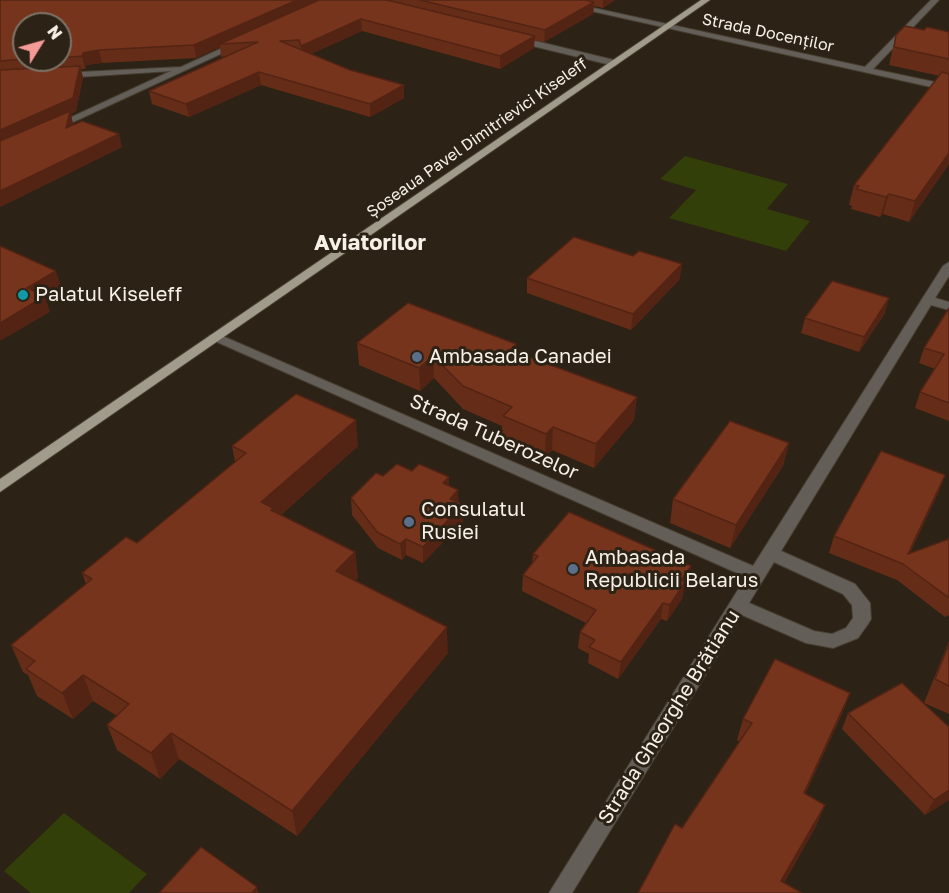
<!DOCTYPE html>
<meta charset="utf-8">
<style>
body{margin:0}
#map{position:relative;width:949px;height:893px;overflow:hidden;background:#2c2215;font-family:"Golos Text",sans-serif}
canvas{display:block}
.north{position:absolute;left:12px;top:12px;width:60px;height:60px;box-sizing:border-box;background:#2c2215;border:2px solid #7d7469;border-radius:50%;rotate:53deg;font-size:16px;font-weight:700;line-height:24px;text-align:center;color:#f7f0e7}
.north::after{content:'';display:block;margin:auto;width:21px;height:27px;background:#f59b96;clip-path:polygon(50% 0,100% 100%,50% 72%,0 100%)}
</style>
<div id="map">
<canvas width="949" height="893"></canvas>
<div class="north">N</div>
</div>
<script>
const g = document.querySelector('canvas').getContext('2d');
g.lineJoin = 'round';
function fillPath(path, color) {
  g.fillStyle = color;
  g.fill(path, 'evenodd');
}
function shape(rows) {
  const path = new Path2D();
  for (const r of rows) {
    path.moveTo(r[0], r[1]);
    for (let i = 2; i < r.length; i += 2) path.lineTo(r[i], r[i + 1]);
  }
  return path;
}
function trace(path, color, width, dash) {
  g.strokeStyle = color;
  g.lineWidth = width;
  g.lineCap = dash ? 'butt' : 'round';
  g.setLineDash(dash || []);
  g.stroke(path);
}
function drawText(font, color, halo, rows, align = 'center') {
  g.font = font + ' "Golos Text",sans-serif';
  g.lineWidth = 6;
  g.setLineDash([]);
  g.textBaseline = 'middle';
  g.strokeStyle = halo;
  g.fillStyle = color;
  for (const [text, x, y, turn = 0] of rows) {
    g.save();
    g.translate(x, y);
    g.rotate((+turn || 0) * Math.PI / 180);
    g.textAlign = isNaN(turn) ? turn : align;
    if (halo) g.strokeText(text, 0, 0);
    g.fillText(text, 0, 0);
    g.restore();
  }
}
fillPath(shape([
 [685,156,788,184,767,209,810,221,786,251,669,218,696,190,660,179],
 [64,813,147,874,129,893,31,893,4,871]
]), '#333f08');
const minor = shape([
 [542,0,557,0,865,67,931,0,939,0,873,69,949,85,949,91,542,0],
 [257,32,264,34,58,129,50,127,171,71,63,78,60,77,60,73,181,67,257,32],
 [515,36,618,61,619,63,615,66,512,41,511,39,515,36],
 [949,262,949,276,935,298,949,302,949,310,931,305,781,551,855,584,870,603,871,619,868,624,858,638,833,648,806,643,742,615,572,893,549,893,746,577,208,338,210,335,220,335,753,566,943,266,949,262],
 [774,562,843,594,852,605,853,618,846,628,832,634,814,631,749,603,774,562]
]);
const major = shape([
 [701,0,710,0,0,492,0,479,701,0]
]);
trace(minor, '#483f32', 2);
trace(major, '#483f32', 2);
fillPath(minor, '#635f58');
fillPath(major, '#a19b8b');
fillPath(shape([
 [0,0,615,0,603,8,594,6,593,14,544,42,534,40,534,48,500,69,362,31,311,54,404,98,370,117,261,85,189,117,152,104,149,91,227,56,221,57,220,47,196,58,102,63,86,65,85,69,81,69,83,78,76,111,71,114,73,125,122,147,0,207],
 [24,24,60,24,60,60,24,60],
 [924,30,949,32,949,164,909,222,883,214,880,217,851,209,852,206,849,205,854,185,940,76,889,65,896,35],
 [633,256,680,279,631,330,527,293,527,278],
 [949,308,949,421,915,408,920,392,935,369,919,363,924,348],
 [885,313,859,352,801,333,805,318],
 [357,343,516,352,637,397,634,420,594,468,552,450,545,457,502,439,502,426,463,409,434,378,420,391,359,365],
 [789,443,783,466,730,548,670,523,673,499],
 [232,446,358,446,281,515,355,552,358,578,355,580,448,653,297,836,179,759,160,779,117,750,107,725,117,716,93,701,73,719,37,696,28,675,23,672,11,645,86,584,82,573,137,543,235,462],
 [412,471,449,477,449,486,458,502,463,504,463,521,423,563,406,555,402,560,378,548,352,515,351,498,383,476],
 [945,475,939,491,910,553,949,539,949,615,945,617,897,580,829,553,834,536],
 [533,554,691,566,687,583,684,587,682,599,667,621,661,619,618,679,588,663,589,654,578,648,580,632,586,623,522,591,523,575,532,563],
 [949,641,949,714,924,703],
 [850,693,842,714,805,794,825,805,816,826,784,883,682,828,740,742,737,740,743,719],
 [848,713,949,727,949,800,925,815,842,729]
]), '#652d18');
fillPath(shape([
 [297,0,324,0,220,44,220,47,196,58,194,45],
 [603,0,615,0,603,8],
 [594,2,593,14,544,42,545,30],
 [361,19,362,31,302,58,301,46],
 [535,36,534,48,500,69,500,56],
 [99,50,102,63,86,65,85,69,82,56,83,53],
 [80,66,83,78,76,111,71,114,73,124,70,142,0,146,0,130],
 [259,72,261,85,189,117,186,104],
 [404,85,404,98,370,117,370,104],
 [119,134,122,147,0,207,0,191],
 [949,153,949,164,909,222,915,201],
 [889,194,883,214,880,217,886,197],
 [682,264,680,279,631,330,633,314],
 [56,271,61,286,32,303,27,288],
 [45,296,50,312,0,341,0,323],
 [889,298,885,313,859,352,864,337],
 [516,344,516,366,510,350],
 [433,356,434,378,420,391,419,368],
 [637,397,634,420,594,468,596,444],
 [356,420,358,446,275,520,261,502],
 [553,427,552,450,545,457,546,434],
 [789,443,783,466,730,548,736,525],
 [945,475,939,491,905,564,908,554],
 [449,477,449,493,443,483],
 [458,490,459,506,450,499],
 [463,504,463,521,423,563,423,547],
 [406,539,406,555,402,560,400,544],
 [355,552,358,578,339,597,336,571],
 [691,566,687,583,684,587,682,599,667,621,670,605,681,580],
 [663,603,661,619,618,679,621,662],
 [447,627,448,653,297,836,292,811],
 [83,675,93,701,73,719,62,693],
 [850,693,842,714,796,814,804,793],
 [171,733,179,759,160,779,151,753],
 [949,790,949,800,925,815,934,800],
 [825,805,816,826,778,893,781,881],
 [257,887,259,893,252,893]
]), '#532414');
const building = shape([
 [0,0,297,0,194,45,99,50,83,53,82,56,60,58,60,24,24,24,24,59,0,61,0,0],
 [319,0,387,0,535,36,500,56,361,19,301,46,299,40,280,41,350,70,404,85,370,104,259,72,186,104,149,91,258,42,220,44,319,0],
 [420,0,585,0,594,2,545,30,420,0],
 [905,26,924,30,927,27,949,32,949,59,894,47,896,35,905,26],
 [80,66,73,98,0,130,0,70,80,66],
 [942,72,949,74,949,153,915,201,889,194,886,197,856,189,859,186,854,185,942,72],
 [70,111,66,128,82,121,119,134,0,191,0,141,70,111],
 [574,237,633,256,639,251,682,264,633,314,527,278,574,237],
 [0,246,56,271,27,288,45,296,0,323,0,246],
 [832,281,889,298,864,337,805,318,832,281],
 [408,303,516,344,510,350,637,397,596,444,553,427,546,434,503,416,512,407,463,386,433,356,419,368,357,343,408,303],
 [949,308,949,403,920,392,944,354,924,348,949,308],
 [296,394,356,420,261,502,273,508,271,510,355,552,336,571,447,627,292,811,171,733,151,753,107,725,129,704,83,675,62,693,26,669,35,661,11,645,92,579,82,573,126,537,137,543,246,453,232,446,296,394],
 [730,421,789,443,736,525,673,499,730,421],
 [881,451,945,475,908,554,949,539,949,598,903,564,834,536,881,451],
 [397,464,412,471,419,464,449,477,443,483,458,490,450,499,463,504,423,547,406,539,400,544,377,532,351,498,376,473,383,476,397,464],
 [569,512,691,566,681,580,685,582,670,605,663,603,621,662,589,647,595,640,580,632,596,610,523,575,538,556,533,554,569,512],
 [949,644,949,686,935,679,949,644],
 [775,659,850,693,804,793,825,805,781,881,802,893,638,893,675,824,682,828,752,723,743,719,775,659],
 [902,683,949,727,949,790,934,800,848,713,902,683],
 [201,847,257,887,252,893,159,893,201,847]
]);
fillPath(building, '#76341c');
trace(building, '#532414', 1.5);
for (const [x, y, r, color] of [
 [23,295,6,"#0f9aa8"],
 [417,357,6,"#5c6f8a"],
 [409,522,6,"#5c6f8a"],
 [573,569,6,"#5c6f8a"]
]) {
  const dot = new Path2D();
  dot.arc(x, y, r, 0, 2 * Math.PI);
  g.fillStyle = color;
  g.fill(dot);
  trace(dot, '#2c2215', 2);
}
drawText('16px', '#f7f0e7', '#2c2215', [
 ["Strada Docenților",768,33,12],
 ["Șoseaua Pavel Dimitrievici Kiseleff",477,138,-35]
]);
drawText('20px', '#f7f0e7', '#2c2215', [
 ["Palatul Kiseleff",35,295],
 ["Ambasada Canadei",429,357],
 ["Consulatul",421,510],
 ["Rusiei",421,533],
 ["Ambasada",585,558],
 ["Republicii Belarus",585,581]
], 'left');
drawText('20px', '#f7f0e7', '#2c2215', [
 ["Strada Tuberozelor",494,437,24],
 ["Strada Gheorghe Brătianu",669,717,-58]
]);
drawText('bold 22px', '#f7f0e7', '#2c2215', [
 ["Aviatorilor",370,243]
]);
</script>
